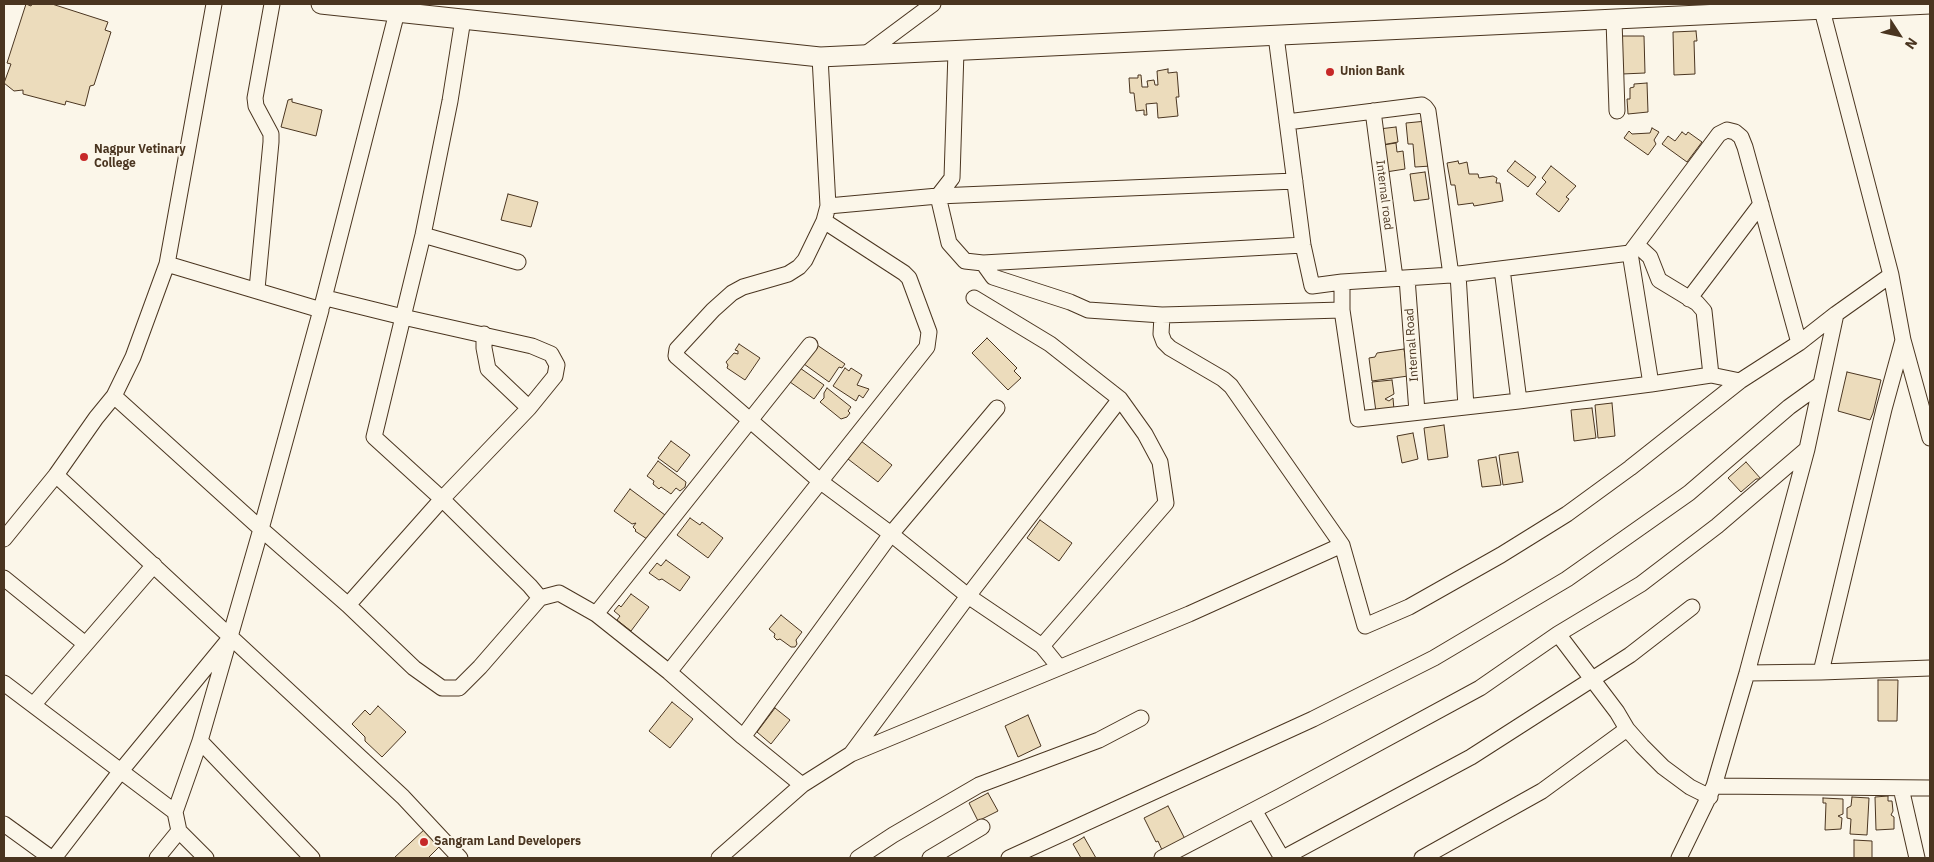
<!DOCTYPE html>
<style>
body{margin:0}
#map{position:relative;width:1934px;height:862px;overflow:hidden;background:#fbf6e9;font-family:"IBM Plex Sans",sans-serif}
canvas{display:block}
.frame{position:absolute;inset:0;border:5px solid #4a3520;pointer-events:none}
.north{position:absolute;left:1874px;top:10px;width:50px;height:50px;-webkit-text-stroke:4px #fbf6e9;paint-order:stroke;rotate:125deg;font-size:14px;font-weight:700;line-height:20px;text-align:center;color:#4a3520}
.north::after{content:'';display:block;margin:auto;width:18px;height:22px;background:#4a3520;clip-path:polygon(50% 0,100% 100%,50% 72%,0 100%)}
</style>
<div id="map">
<canvas width="1934" height="862"></canvas>
<div class="frame"></div>
<div class="north">N</div>
</div>
<script>
const g = document.querySelector('canvas').getContext('2d');
g.lineJoin = 'round';
function fillPath(path, color) {
  g.fillStyle = color;
  g.fill(path, 'evenodd');
}
function shape(rows) {
  const path = new Path2D();
  for (const r of rows) {
    path.moveTo(r[0], r[1]);
    for (let i = 2; i < r.length; i += 2) path.lineTo(r[i], r[i + 1]);
  }
  return path;
}
function trace(path, color, width, dash) {
  g.strokeStyle = color;
  g.lineWidth = width;
  g.lineCap = dash ? 'butt' : 'round';
  g.setLineDash(dash || []);
  g.stroke(path);
}
function drawText(font, color, halo, rows, align = 'center') {
  g.font = font + ' "IBM Plex Sans",sans-serif';
  g.lineWidth = 4;
  g.setLineDash([]);
  g.textBaseline = 'middle';
  g.strokeStyle = halo;
  g.fillStyle = color;
  for (const [text, x, y, turn = 0] of rows) {
    g.save();
    g.translate(x, y);
    g.rotate((+turn || 0) * Math.PI / 180);
    g.textAlign = isNaN(turn) ? turn : align;
    if (halo) g.strokeText(text, 0, 0);
    g.fillText(text, 0, 0);
    g.restore();
  }
}
const building = shape([
 [26,4,31,6,32,4,52,4,108,22,105,30,111,32,94,85,90,86,85,106,66,101,65,105,23,94,23,90,14,91,4,83,11,64,7,63,26,4],
 [1696,31,1697,41,1694,41,1695,74,1674,75,1673,32,1696,31],
 [1621,36,1644,36,1645,73,1622,74,1621,36],
 [1168,69,1168,73,1177,72,1179,97,1176,97,1178,116,1158,118,1157,103,1146,104,1147,115,1144,115,1144,110,1136,111,1134,93,1130,93,1129,78,1138,78,1138,75,1141,75,1142,87,1148,87,1147,81,1154,80,1155,85,1158,85,1157,71,1168,69],
 [1647,83,1648,112,1628,114,1627,99,1630,99,1630,88,1634,87,1634,84,1647,83],
 [292,99,292,102,322,110,316,136,281,127,288,100,292,99],
 [1427,121,1431,166,1415,167,1413,144,1408,144,1406,123,1427,121],
 [1396,127,1398,142,1382,145,1379,129,1396,127],
 [1652,128,1659,132,1654,140,1656,144,1648,155,1624,138,1629,131,1632,134,1650,133,1652,128],
 [1682,132,1686,135,1688,132,1702,142,1687,162,1662,144,1668,136,1675,141,1682,132],
 [1396,143,1397,152,1403,151,1405,169,1386,172,1383,145,1396,143],
 [1458,161,1459,164,1467,162,1469,174,1478,174,1479,178,1493,176,1497,178,1496,183,1500,183,1503,201,1474,206,1473,203,1458,205,1455,185,1451,185,1447,163,1458,161],
 [1515,161,1536,177,1528,187,1507,171,1515,161],
 [1551,166,1576,186,1566,197,1569,199,1559,212,1536,194,1546,182,1542,178,1551,166],
 [1425,172,1429,199,1414,201,1410,174,1425,172],
 [508,194,538,202,531,227,501,220,508,194],
 [987,338,1017,368,1014,371,1021,378,1008,390,972,353,987,338],
 [739,344,760,358,745,380,727,368,728,365,726,362,734,353,738,354,738,351,735,350,739,344],
 [817,345,845,364,842,368,839,367,829,382,804,364,817,345],
 [1404,349,1408,376,1372,381,1369,358,1375,357,1377,353,1404,349],
 [800,368,824,385,814,399,790,382,800,368],
 [845,368,849,371,851,368,862,375,857,385,869,389,863,398,859,395,856,401,833,386,845,368],
 [1847,372,1881,380,1873,413,1870,420,1838,411,1847,372],
 [1392,380,1394,394,1385,399,1389,401,1393,398,1394,410,1376,412,1372,382,1392,380],
 [827,388,851,407,848,411,850,413,847,417,841,419,820,402,824,398,824,393,827,388],
 [1612,403,1615,436,1598,438,1595,405,1612,403],
 [1592,408,1596,438,1574,441,1571,410,1592,408],
 [1444,425,1448,457,1428,460,1424,428,1444,425],
 [1413,433,1418,459,1402,463,1397,436,1413,433],
 [671,441,690,455,677,472,658,458,671,441],
 [861,441,892,465,878,482,848,459,861,441],
 [1518,452,1523,482,1503,485,1499,455,1518,452],
 [1496,457,1501,485,1482,487,1478,460,1496,457],
 [658,461,686,482,685,487,680,491,676,488,671,494,661,487,659,489,653,484,654,481,647,476,658,461],
 [1746,462,1761,479,1756,479,1741,492,1728,478,1746,462],
 [630,489,665,515,647,539,635,531,636,530,633,527,636,523,632,524,614,511,630,489],
 [690,518,700,525,702,522,723,538,708,558,677,535,690,518],
 [1040,520,1072,543,1059,561,1027,538,1040,520],
 [666,560,690,577,680,591,662,579,659,580,649,573,657,563,661,566,666,560],
 [631,594,649,607,631,631,617,620,620,616,614,611,619,605,621,607,631,594],
 [781,615,802,632,796,640,797,644,795,647,791,647,780,639,777,640,774,637,775,634,769,629,781,615],
 [1878,680,1898,680,1897,721,1878,721,1878,680],
 [672,702,693,719,670,748,649,731,672,702],
 [378,706,406,732,382,757,365,741,365,737,352,724,365,710,370,715,378,706],
 [775,708,790,720,771,744,757,732,775,708],
 [1028,715,1041,746,1018,757,1005,726,1028,715],
 [988,793,998,811,978,821,969,803,988,793],
 [1888,796,1888,801,1892,801,1893,811,1891,815,1894,817,1894,829,1876,830,1875,797,1888,796],
 [1852,797,1869,798,1867,835,1850,834,1851,819,1847,818,1847,808,1851,806,1852,797],
 [1823,798,1843,799,1843,814,1838,816,1842,818,1841,829,1825,830,1826,803,1823,803,1823,798],
 [1168,806,1185,839,1162,850,1158,841,1156,842,1144,818,1168,806],
 [426,828,440,846,428,858,394,858,426,828],
 [1084,837,1096,858,1081,858,1073,844,1084,837],
 [1854,840,1872,841,1872,858,1854,858,1854,840]
]);
fillPath(building, '#ecdcbc');
trace(building, '#4a3520', 1);
const minor = shape([
 [1822,10,1891,275,1903,340,1930,438],
 [1614,20,1617,111],
 [1276,36,1303,245,1312,286,1342,282,1451,275,1630,253,1651,384,1711,375,1740,381],
 [863,56,933,4],
 [820,57,828,206,938,196,949,243,965,261,983,263,993,277,1070,302,1088,310,1162,315,1342,310],
 [1373,111,1395,278],
 [1287,122,1422,105,1425,107,1428,111,1451,275],
 [938,196,1295,181],
 [938,196,952,178,956,51],
 [828,206,824,221,805,260,799,267,788,274,743,287,732,293,713,310,677,349,676,356,821,482,891,534,968,596,1042,646,1059,667],
 [423,235,518,262],
 [1637,245,1650,257,1659,280,1697,303,1704,311,1711,375],
 [1630,253,1719,134,1727,130,1735,132,1741,137,1745,147,1799,343],
 [983,263,1303,245],
 [167,264,321,310,261,529,348,605,414,668,442,688,459,688,480,667,540,598,559,593,596,614,669,672,743,737,802,785,851,754,1189,614,1342,545,1365,626,1409,607,1501,555,1567,514,1630,468,1740,381,1799,343,1836,314],
 [1502,269,1519,401],
 [1458,274,1466,407],
 [1407,278,1417,412],
 [1342,282,1342,310,1358,419,1519,401,1651,384],
 [257,289,271,142,271,134,256,106,255,98,272,4],
 [326,298,403,317,374,437,442,499,530,586,540,598],
 [974,298,1050,344,1120,399,1145,434,1160,462,1166,503,1042,646],
 [1689,299,1761,204],
 [322,306,397,12],
 [1162,315,1161,334,1164,342,1170,348,1223,379,1231,386,1342,545],
 [484,334,484,348,488,369,529,408],
 [1903,340,1884,409,1821,672,1930,668],
 [114,396,261,529,200,741,175,812],
 [56,475,403,797,460,858],
 [4,539,56,475,96,418,114,396,133,357,167,264,214,4],
 [4,578,84,643],
 [348,605,442,499,529,408,555,376,557,365,551,354,532,346,403,317,423,235,450,101,463,19],
 [596,614,810,345],
 [1558,634,1617,712,1627,729,1642,746,1663,767,1690,787,1710,797],
 [669,672,927,347,929,332,909,278,904,273,824,221],
 [1747,673,1821,672],
 [4,683,175,812,179,831,206,858],
 [34,704,154,565],
 [743,737,891,534,997,408],
 [200,741,312,858],
 [851,754,968,596,1120,399],
 [1714,786,1930,788],
 [1901,788,1917,858],
 [1254,810,1282,858],
 [4,824,51,858],
 [54,858,120,772,226,643],
 [157,858,179,831],
 [719,858,802,785],
 [858,858,893,835,979,785,1099,740,1141,718],
 [930,858,982,827],
 [1009,858,1313,719,1434,658,1567,579,1689,493,1789,407,1821,384],
 [1162,858,1281,796,1480,688,1558,634,1641,584,1717,526,1807,449,1836,314,1891,275],
 [1283,858,1471,757,1630,655,1692,607],
 [1422,858,1542,791,1627,729],
 [1679,858,1714,786,1747,673,1807,449]
]);
const tertiary = shape([
 [321,4,820,57,1930,4]
]);
trace(minor, '#4a3520', 17);
trace(tertiary, '#4a3520', 21);
trace(minor, '#fbf6e9', 15);
trace(tertiary, '#fbf6e9', 19);
for (const [x, y, r, color] of [
 [1330,72,5,"#c62828"],
 [84,157,5,"#c62828"],
 [424,842,5,"#c62828"]
]) {
  const dot = new Path2D();
  dot.arc(x, y, r, 0, 2 * Math.PI);
  g.fillStyle = color;
  g.fill(dot);
  trace(dot, '#fbf6e9', 2);
}
drawText('bold 12px', '#4a3520', '#fbf6e9', [
 ["Union Bank",1340,72],
 ["Nagpur Vetinary",94,150],
 ["College",94,164],
 ["Sangram Land Developers",434,842]
], 'left');
drawText('12px', '#4a3520', '#fbf6e9', [
 ["Internal road",1384,195,83],
 ["Internal Road",1412,345,-94]
]);
</script>
